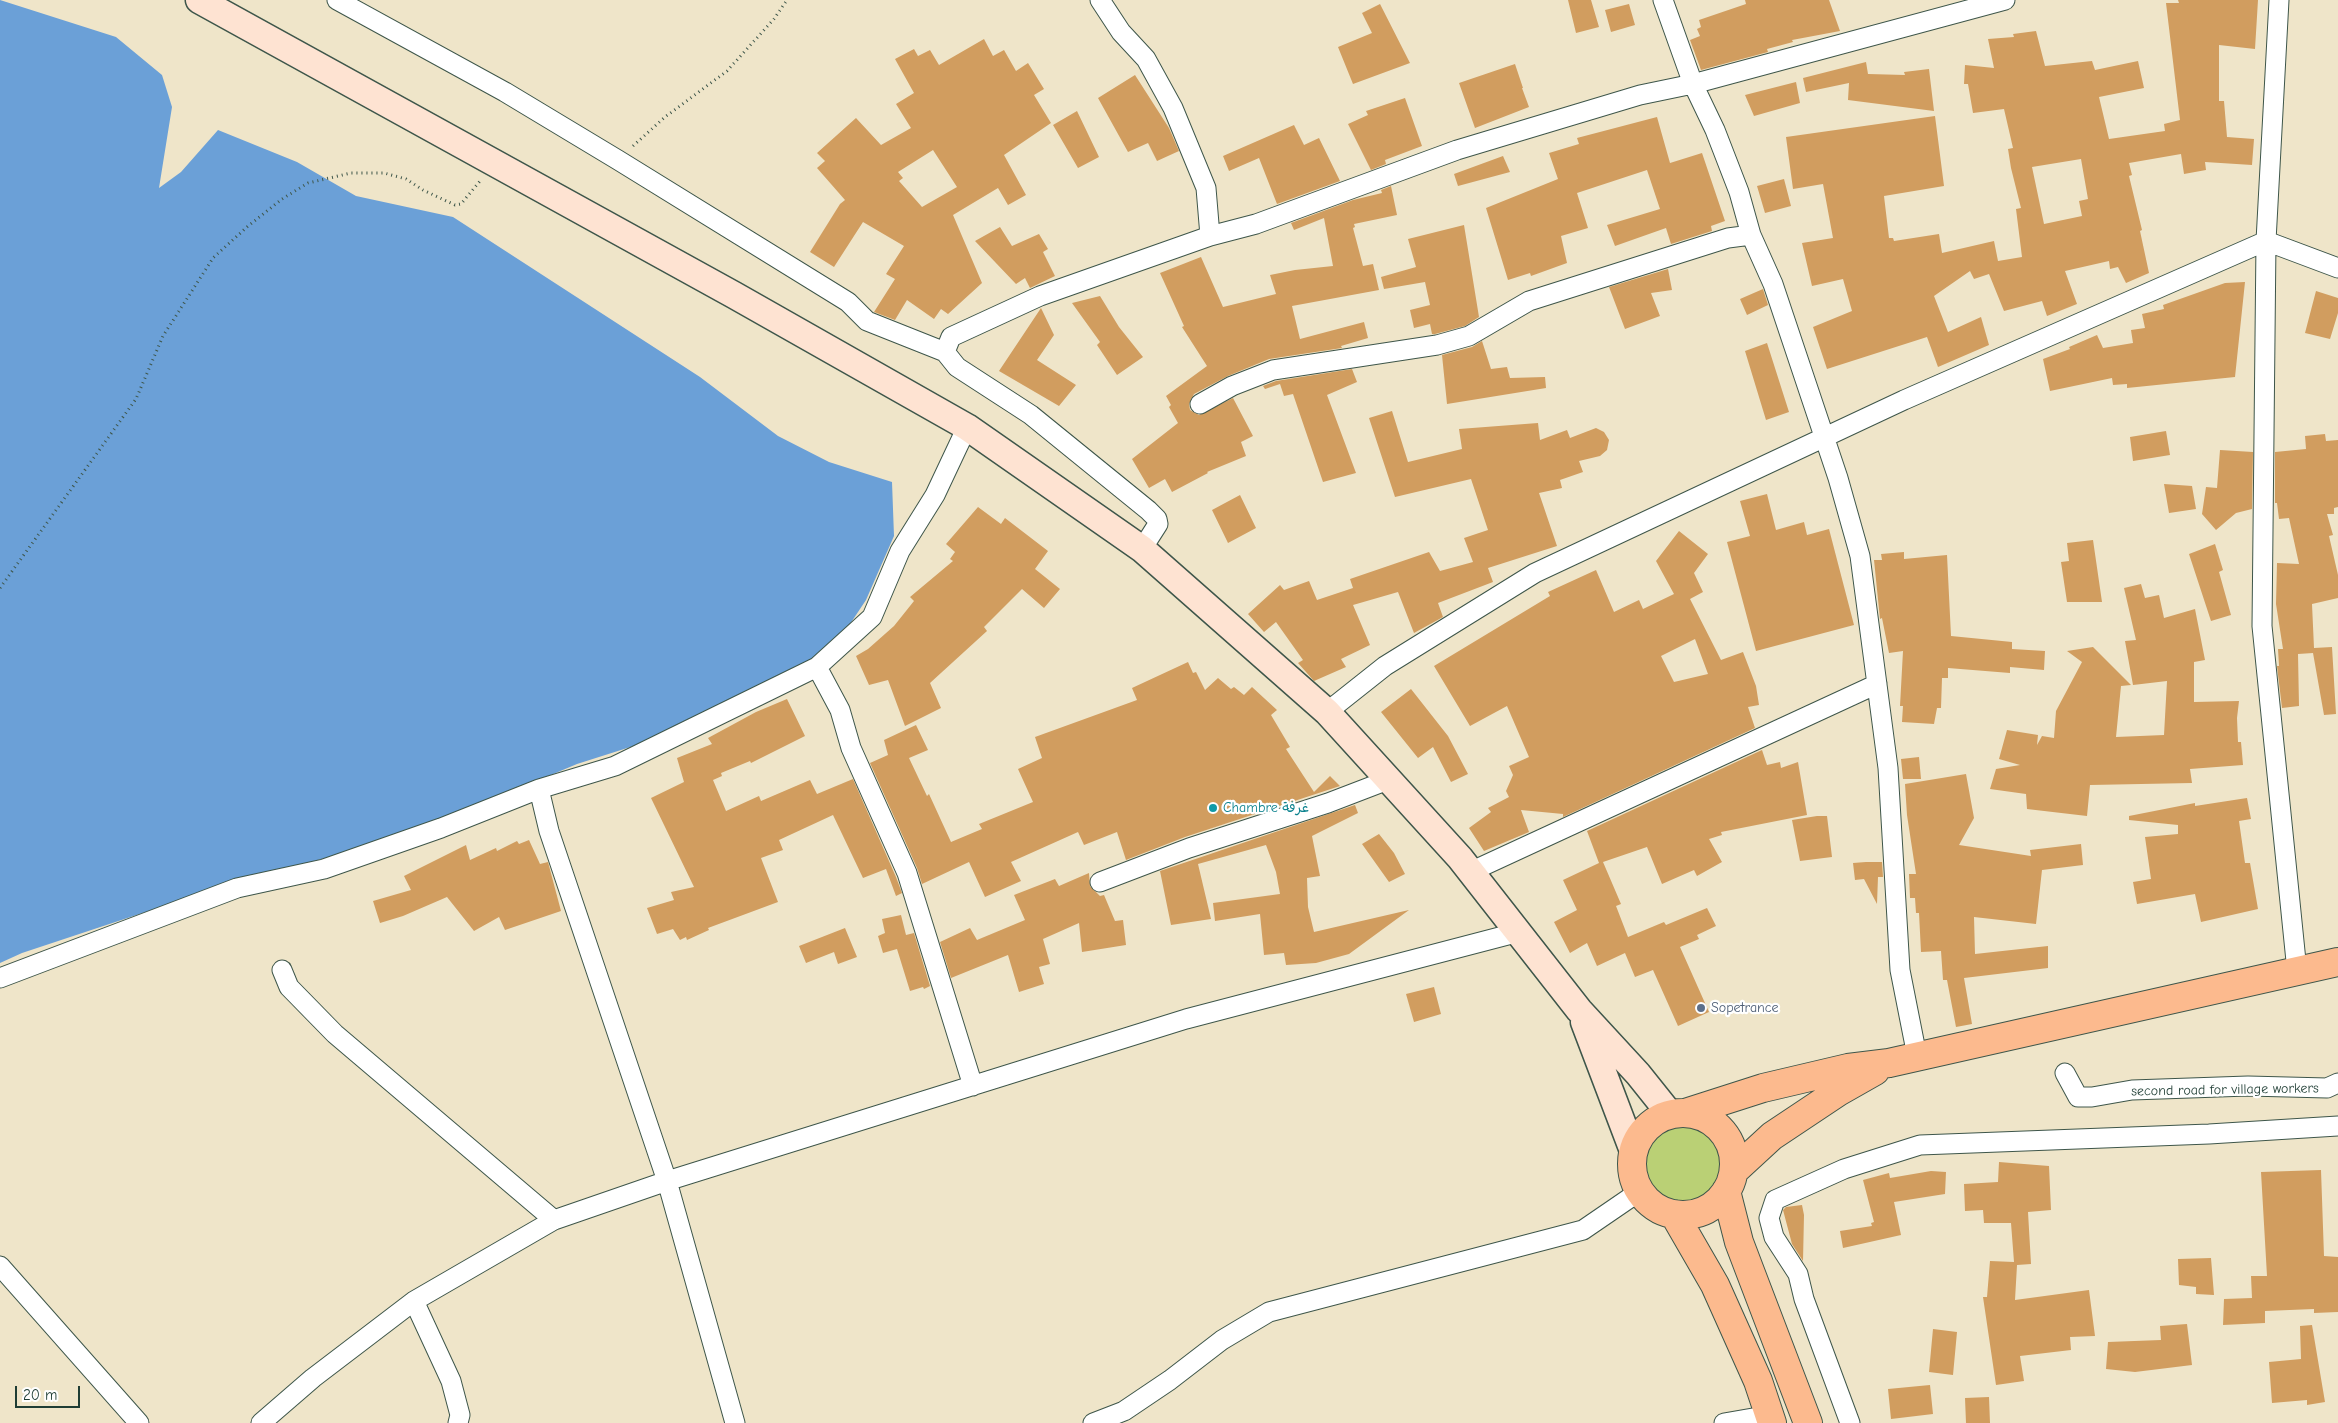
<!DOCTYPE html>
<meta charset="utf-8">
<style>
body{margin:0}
#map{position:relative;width:2338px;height:1423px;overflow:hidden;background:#efe5c9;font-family:"Comic Neue",sans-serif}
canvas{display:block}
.scale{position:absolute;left:15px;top:1386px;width:65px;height:22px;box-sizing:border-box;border:2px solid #1f3d34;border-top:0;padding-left:6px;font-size:15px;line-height:18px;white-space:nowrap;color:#1f3d34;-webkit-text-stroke:4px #fff;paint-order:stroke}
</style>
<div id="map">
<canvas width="2338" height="1423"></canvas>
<div class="scale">20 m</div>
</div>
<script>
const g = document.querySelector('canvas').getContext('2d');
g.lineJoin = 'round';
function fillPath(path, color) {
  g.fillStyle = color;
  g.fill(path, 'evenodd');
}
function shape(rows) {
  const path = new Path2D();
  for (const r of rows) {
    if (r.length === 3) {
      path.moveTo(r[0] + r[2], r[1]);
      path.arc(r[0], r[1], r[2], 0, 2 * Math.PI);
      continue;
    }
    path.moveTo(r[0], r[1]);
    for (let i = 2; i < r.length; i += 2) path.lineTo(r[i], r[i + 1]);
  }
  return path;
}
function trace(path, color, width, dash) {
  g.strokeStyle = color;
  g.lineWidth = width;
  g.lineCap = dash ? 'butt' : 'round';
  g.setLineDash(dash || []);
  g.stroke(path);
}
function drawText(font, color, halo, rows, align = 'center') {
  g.font = font + ' "Comic Neue","Playpen Sans Arabic",sans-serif';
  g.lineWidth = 4.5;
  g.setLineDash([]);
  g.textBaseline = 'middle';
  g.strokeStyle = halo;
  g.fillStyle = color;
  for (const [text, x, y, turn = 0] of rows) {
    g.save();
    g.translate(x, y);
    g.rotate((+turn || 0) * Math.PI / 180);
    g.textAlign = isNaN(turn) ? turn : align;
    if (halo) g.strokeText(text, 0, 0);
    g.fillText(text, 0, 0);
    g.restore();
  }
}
fillPath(shape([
 [1682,1166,40]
]), '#bad075');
fillPath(shape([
 [0,0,116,37,162,75,172,107,159,188,181,172,218,130,297,162,356,196,453,217,700,377,778,436,829,462,892,482,894,536,866,600,836,645,791,673,643,743,577,764,451,817,337,855,242,880,22,953,0,963]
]), '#6ba0d7');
fillPath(shape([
 [1568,0,1591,0,1599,27,1576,33],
 [1745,0,1829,0,1840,31,1792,40,1793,42,1767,49,1768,52,1701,70,1690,40,1700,36,1697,29,1701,27,1699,20,1746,4],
 [2178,0,2258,0,2255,49,2219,45,2219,101,2224,101,2227,137,2254,139,2252,165,2205,162,2206,170,2184,174,2181,154,2129,163,2132,175,2129,176,2142,230,2140,231,2149,273,2126,283,2118,267,2110,269,2109,261,2065,271,2077,304,2047,316,2042,301,2004,311,1989,274,1974,279,1970,271,1934,296,1948,332,1981,317,1989,345,1938,367,1927,337,1827,369,1813,327,1852,311,1843,279,1812,286,1802,243,1833,238,1823,184,1793,189,1786,137,1935,116,1944,186,1884,196,1889,238,1893,238,1894,241,1939,234,1942,253,1994,241,1998,261,2022,257,2016,209,2021,208,2011,168,2008,149,2013,148,2004,109,1973,113,1968,84,1964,84,1965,65,1994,68,1988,39,2014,37,2013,34,2036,31,2045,66,2092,61,2095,70,2138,61,2144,88,2099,97,2109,139,2165,131,2164,124,2180,120,2166,3,2179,3],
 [2081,159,2088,199,2079,201,2082,216,2044,224,2032,167],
 [1380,4,1410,63,1353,84,1338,47,1372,33,1362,13],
 [1629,4,1635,25,1611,32,1605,10],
 [984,39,993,56,1004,50,1016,71,1028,63,1044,89,1034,95,1051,123,1004,155,1026,195,1008,205,998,188,953,215,982,283,948,314,941,309,934,319,907,300,895,320,874,312,895,279,886,274,904,246,863,222,834,267,810,252,840,204,845,200,817,168,825,161,817,153,856,118,881,145,911,128,896,104,914,93,895,59,914,49,918,56,930,50,939,65],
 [933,150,957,187,922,207,899,181,903,178,898,172],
 [1866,62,1868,74,1905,75,1904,72,1929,69,1934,111,1848,100,1849,83,1806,92,1803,78],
 [1515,64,1523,88,1522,88,1529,107,1475,128,1459,83],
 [1135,75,1169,128,1179,151,1157,161,1148,143,1128,152,1098,98],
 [1796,82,1800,103,1754,116,1745,95],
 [1405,98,1422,146,1385,160,1386,164,1371,170,1348,124,1368,115,1366,111],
 [1077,111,1099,157,1078,168,1053,125],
 [1657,117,1670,163,1702,153,1725,221,1711,226,1712,231,1671,244,1666,228,1615,246,1607,225,1660,209,1647,170,1577,193,1588,228,1561,236,1567,263,1531,276,1530,273,1508,280,1486,208,1558,179,1549,153,1579,144,1577,138],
 [1294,125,1304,145,1319,138,1340,181,1277,204,1259,158,1229,171,1223,156],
 [1503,156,1510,172,1458,186,1454,174],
 [1784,179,1791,206,1765,213,1757,186],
 [1391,186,1397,215,1354,224,1355,227,1353,228,1363,266,1373,264,1379,290,1292,306,1300,339,1364,322,1368,338,1341,346,1342,348,1269,359,1228,376,1194,394,1189,404,1190,410,1199,415,1233,398,1253,436,1241,442,1246,456,1207,472,1208,473,1172,492,1165,479,1149,488,1132,459,1178,423,1169,407,1171,405,1166,396,1207,366,1182,327,1184,326,1160,273,1201,257,1223,307,1276,294,1270,275,1295,270,1333,266,1324,218,1294,230,1291,223,1353,200,1382,193,1381,190],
 [1464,225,1479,317,1465,326,1435,334,1432,334,1430,324,1414,328,1410,310,1430,305,1425,282,1384,289,1381,277,1416,267,1408,239],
 [1000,227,1012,246,1039,234,1048,249,1043,252,1055,276,1030,288,1025,278,1016,284,975,241],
 [1668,269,1672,290,1651,293,1660,316,1625,329,1609,287],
 [2245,282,2235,377,2127,388,2127,384,2113,385,2112,378,2050,391,2043,359,2070,349,2069,347,2097,335,2103,348,2133,343,2131,330,2145,328,2142,314,2164,309,2163,305,2225,283],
 [1763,289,1768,305,1747,315,1740,299],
 [2316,291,2338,298,2338,313,2330,339,2305,333],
 [1100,296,1119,327,1143,357,1117,375,1097,345,1100,342,1072,303],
 [1041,308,1054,335,1037,360,1076,385,1059,406,999,371],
 [1482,341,1491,369,1507,367,1510,378,1545,377,1546,388,1447,404,1442,355,1472,347],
 [1767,343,1789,412,1766,420,1745,351],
 [1352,369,1357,382,1327,395,1356,473,1323,482,1293,394,1284,396,1280,384,1265,389,1263,386,1276,381],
 [1392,411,1408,462,1462,449,1459,429,1538,423,1540,440,1567,430,1570,438,1596,428,1604,432,1609,440,1607,450,1600,456,1579,461,1583,472,1560,480,1562,488,1539,493,1557,546,1488,568,1493,582,1438,603,1443,617,1414,633,1398,592,1353,605,1370,645,1341,659,1346,667,1314,681,1298,663,1303,660,1276,622,1264,632,1248,614,1280,585,1284,590,1309,581,1317,600,1353,588,1350,579,1429,552,1440,571,1473,562,1464,538,1488,530,1471,479,1395,497,1369,418],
 [2166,431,2170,455,2133,461,2130,437],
 [2325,434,2326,441,2338,440,2338,507,2334,508,2334,514,2327,514,2333,535,2329,536,2338,575,2338,598,2312,604,2314,648,2332,647,2336,714,2324,715,2313,653,2298,654,2299,706,2282,708,2277,666,2279,666,2278,649,2283,649,2276,604,2277,563,2299,564,2289,518,2279,519,2277,503,2275,503,2275,452,2306,449,2305,436],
 [2220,450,2253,452,2252,509,2236,513,2216,530,2202,514,2206,487,2217,488],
 [2164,484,2192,486,2196,509,2169,513],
 [1767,494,1776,530,1804,522,1807,535,1829,529,1854,625,1756,651,1727,542,1750,536,1740,501],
 [1240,495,1256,528,1228,543,1212,510],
 [978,507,1001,524,1005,518,1048,551,1035,569,1060,589,1044,608,1022,589,984,627,987,631,930,683,941,708,905,726,888,680,869,685,856,656,868,649,894,626,914,601,910,597,953,561,950,559,955,552,946,544],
 [1679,531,1708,554,1694,573,1703,592,1690,599,1721,660,1743,652,1756,686,1759,705,1748,707,1755,728,1563,817,1563,814,1521,810,1529,832,1484,851,1469,828,1491,812,1488,808,1509,797,1506,791,1513,775,1509,766,1529,757,1507,706,1470,726,1434,666,1550,596,1548,592,1596,570,1614,612,1639,600,1643,609,1674,594,1656,561],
 [1695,639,1708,674,1674,682,1661,656],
 [2093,540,2102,602,2067,602,2061,562,2069,561,2067,543],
 [2215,544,2223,570,2219,572,2231,615,2211,621,2189,554],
 [1904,552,1904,559,1947,555,1951,636,2012,642,2012,649,2045,651,2044,670,2010,667,2010,673,1948,668,1948,678,1942,678,1941,708,1937,708,1934,724,1902,722,1903,706,1900,706,1903,651,1889,653,1882,618,1880,619,1874,560,1882,560,1881,554],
 [2141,584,2145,598,2159,595,2164,618,2195,609,2205,660,2194,662,2194,702,2239,701,2237,718,2238,742,2241,742,2243,765,2190,769,2192,783,2090,785,2087,816,2027,809,2026,794,1990,789,1996,769,2020,765,1999,759,2007,730,2038,735,2037,745,2042,736,2054,738,2056,711,2082,662,2067,651,2093,647,2131,685,2121,686,2116,737,2164,735,2167,681,2133,685,2125,641,2136,640,2124,588],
 [1188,662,1193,673,1196,672,1205,690,1218,678,1231,689,1234,687,1244,695,1252,687,1277,710,1271,715,1290,747,1286,749,1314,792,1330,776,1340,786,1185,837,1126,860,1117,832,1084,845,1078,832,1011,862,1021,881,985,897,969,862,922,884,917,868,870,763,888,755,884,740,916,725,928,750,909,758,927,796,929,794,951,842,982,829,979,824,1033,802,1018,769,1042,758,1035,737,1137,700,1132,688],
 [1411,689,1448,736,1468,774,1451,782,1433,747,1418,758,1381,712],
 [787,699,805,736,751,763,750,761,721,773,722,776,713,780,726,811,759,796,761,801,810,780,817,794,853,779,896,877,902,893,896,896,886,869,863,878,833,815,779,840,783,850,761,858,778,902,708,928,709,930,687,940,686,937,680,940,673,929,657,934,647,908,674,900,671,892,694,887,651,798,684,782,677,758,712,744,708,738,756,712],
 [1762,750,1767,765,1780,762,1781,768,1798,762,1807,815,1721,832,1722,835,1709,839,1722,862,1697,876,1694,870,1662,884,1647,847,1603,862,1621,904,1616,906,1628,937,1664,922,1666,925,1707,908,1716,926,1697,935,1699,939,1680,947,1709,1012,1678,1026,1653,970,1635,977,1625,953,1597,966,1587,943,1570,953,1554,922,1577,910,1563,880,1599,863,1587,831],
 [1919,757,1921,779,1903,779,1901,759],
 [1966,774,1974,818,1959,845,2031,856,2030,850,2081,844,2083,865,2042,870,2036,924,1974,917,1975,954,2048,946,2048,968,1964,978,1972,1024,1956,1027,1947,980,1943,980,1941,951,1921,952,1919,913,1916,913,1915,898,1910,898,1909,874,1916,874,1907,815,1905,784],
 [2247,798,2251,819,2239,821,2245,863,2250,863,2258,909,2201,922,2195,894,2137,904,2133,882,2151,879,2145,837,2178,834,2178,825,2129,820,2129,816,2195,803,2195,806],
 [1355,805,1358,813,1312,836,1320,876,1307,878,1308,907,1314,932,1409,910,1349,954,1316,963,1286,965,1284,953,1264,955,1260,914,1215,921,1213,903,1280,894,1276,872,1266,845,1198,864,1211,919,1171,925,1160,871],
 [1817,816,1827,816,1832,857,1800,861,1792,820],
 [1379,834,1394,853,1405,874,1389,882,1362,844],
 [529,840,540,864,548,862,561,911,505,930,499,917,474,931,447,897,403,916,380,923,373,901,411,890,404,876,466,845,470,860,496,848,497,851,517,841,519,844],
 [1866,862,1882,862,1883,877,1878,877,1877,904,1864,879,1855,880,1853,863],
 [1089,873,1090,886,1100,896,1104,895,1115,921,1123,920,1126,945,1082,952,1079,923,1043,939,1050,964,1039,967,1044,984,1019,992,1008,955,951,978,940,942,970,928,977,940,1025,920,1014,895,1055,879,1059,886],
 [901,915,906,935,914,933,930,986,924,989,923,987,910,991,897,949,883,953,878,936,885,933,882,919],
 [845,928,857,957,838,964,834,952,806,963,799,946],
 [1434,987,1441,1014,1414,1022,1406,994],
 [1999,1162,2049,1166,2051,1210,2028,1212,2031,1264,2017,1265,2015,1300,2089,1290,2095,1336,2070,1337,2071,1350,2020,1356,2024,1381,1996,1385,1983,1297,1987,1297,1990,1261,2014,1262,2011,1223,1984,1223,1983,1210,1965,1211,1964,1184,1998,1182],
 [2321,1170,2324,1256,2338,1257,2338,1312,2314,1313,2314,1309,2265,1311,2265,1323,2223,1325,2224,1299,2252,1298,2251,1276,2267,1276,2261,1172],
 [1931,1171,1946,1172,1945,1194,1894,1202,1901,1235,1843,1248,1840,1231,1872,1226,1871,1223,1874,1222,1863,1180,1889,1173,1890,1178],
 [1802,1205,1804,1215,1803,1261,1792,1244,1783,1210,1786,1207],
 [2211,1258,2214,1295,2196,1294,2196,1287,2179,1285,2178,1259],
 [2187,1324,2192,1365,2135,1372,2106,1369,2108,1342,2161,1340,2160,1326],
 [2312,1325,2325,1402,2307,1405,2307,1400,2272,1403,2269,1362,2301,1359,2300,1326],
 [1933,1329,1957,1332,1953,1375,1929,1372],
 [1930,1385,1933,1414,1891,1419,1888,1389],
 [1989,1397,1990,1423,1966,1423,1965,1398]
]), '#d19d5f');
const minor = shape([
 [337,0,505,92,618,160,848,302,867,321,945,352],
 [1100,0,1121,32,1146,59,1173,108,1206,188,1210,236],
 [1663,0,1693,84,1715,130,1739,192,1751,235,1773,284,1838,478,1860,556,1888,768,1900,970,1917,1056],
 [2279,0,2266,241,2262,626,2297,971],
 [1200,404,1232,386,1273,370,1437,345,1469,336,1529,301,1728,238,1751,235],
 [1142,549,1158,524,1157,519,1148,510,1031,415,957,367,945,352,951,337,1040,296,1210,236,1256,224,1457,150,1640,95,1693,84,2005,0],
 [817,667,840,710,851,748,907,873,973,1086],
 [1327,712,1385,666,1535,573,1904,400,2266,241,2338,268],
 [539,789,549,831,667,1181,735,1423],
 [1470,872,1877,684],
 [1100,882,1189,848,1328,803,1388,780],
 [282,970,289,987,335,1034,554,1220],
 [0,978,237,888,324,869,441,828,539,789,615,766,817,667,872,617,900,551,935,495,967,427],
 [2065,1073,2078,1097,2092,1097,2132,1090,2248,1086,2327,1088,2338,1083],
 [0,1266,139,1423],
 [414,1301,451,1381,460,1415,458,1423],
 [261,1423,313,1378,414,1301,554,1220,667,1181,1186,1019,1519,932],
 [1093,1423,1124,1411,1170,1380,1222,1340,1269,1312,1583,1230,1640,1191],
 [1724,1423,1770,1415],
 [1850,1423,1804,1299,1798,1274,1774,1237,1769,1218,1775,1200,1844,1169,1920,1145,2209,1134,2338,1126]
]);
const secondary = shape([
 [199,0,734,295,967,427,1142,549,1327,712,1460,858,1579,1010,1638,1074,1670,1114],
 [1584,1022,1633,1151]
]);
const trunk = shape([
 [1685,1113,1763,1088,1848,1068,1889,1063,2338,962],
 [1683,1164,51],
 [1734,1171,1772,1136,1838,1092,1875,1071],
 [1726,1191,1739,1242,1750,1271,1808,1423],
 [1674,1214,1715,1285,1758,1381,1772,1423]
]);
trace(minor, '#3e564a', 21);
trace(secondary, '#3e564a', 29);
trace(trunk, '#3e564a', 30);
trace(shape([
 [633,146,665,117,727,71,774,19,787,0],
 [0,588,136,399,163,336,213,258,247,227,282,199,308,183,351,173,384,173,406,179,423,190,455,205,461,204,480,181]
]), '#3e564a', 3, [1, 4]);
trace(minor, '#fff', 19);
trace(secondary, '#fee3d2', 26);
trace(trunk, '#fcba8e', 28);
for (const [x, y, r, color] of [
 [1213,808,5,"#0f9aa8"],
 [1701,1008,5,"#5c6f8a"]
]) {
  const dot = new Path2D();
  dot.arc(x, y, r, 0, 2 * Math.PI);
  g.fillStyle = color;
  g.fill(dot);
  trace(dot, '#fff', 2);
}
drawText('14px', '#0d838f', '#fff', [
 ["Chambre غرفة",1223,808]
], 'left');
drawText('14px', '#4e5e75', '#fff', [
 ["Sopetrance",1711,1008]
], 'left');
drawText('14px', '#1f3d34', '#fff', [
 ["second road for village workers",2225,1090,-1]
]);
</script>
